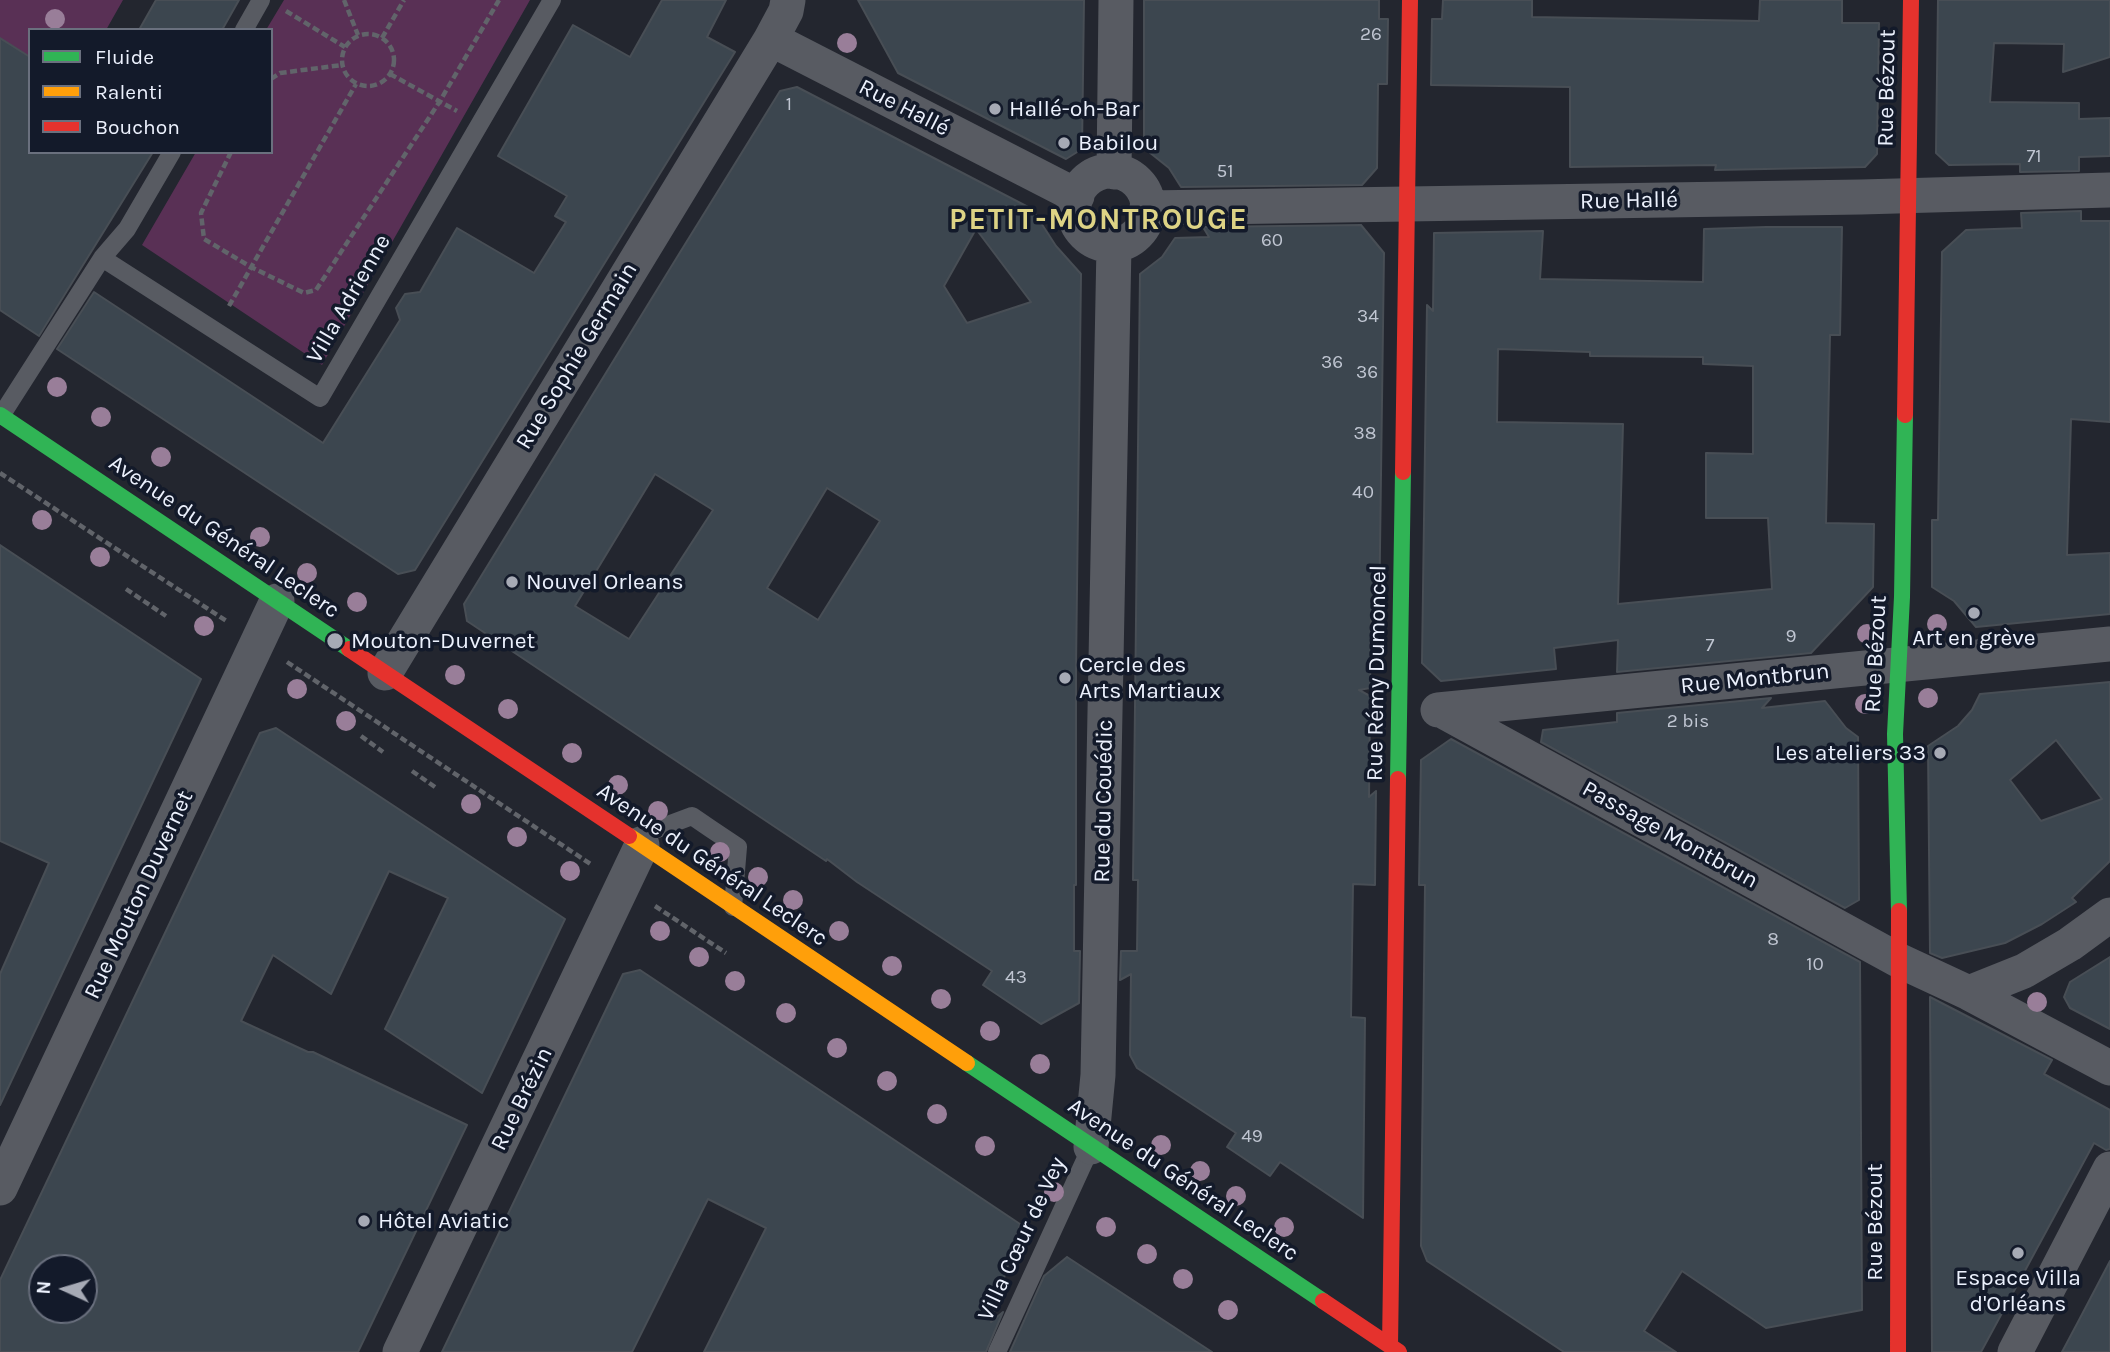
<!DOCTYPE html>
<meta charset="utf-8">
<style>
body{margin:0}
#map{position:relative;width:2110px;height:1352px;overflow:hidden;background:#23262f;font-family:Karla,sans-serif}
canvas{display:block}
.legend{position:absolute;left:28px;top:28px;width:245px;height:126px;box-sizing:border-box;background:#131a2a;border:2px solid #6a707e;margin:0;padding:9px 12px;list-style:none;font-size:21px;color:#ecf1fd}
.legend li{display:flex;align-items:center;gap:14px;height:35px}
.legend b{width:35px;border:2px solid #6a707e}
.north{position:absolute;left:28px;top:1254px;width:70px;height:70px;box-sizing:border-box;background:#131a2a;border:2px solid #6a707e;border-radius:50%;rotate:274deg;font-size:19px;font-weight:700;line-height:28px;text-align:center;color:#ecf1fd}
.north::after{content:'';display:block;margin:auto;width:24px;height:32px;background:#a6aab5;clip-path:polygon(50% 0,100% 100%,50% 72%,0 100%)}
</style>
<div id="map">
<canvas width="2110" height="1352"></canvas>
<ul class="legend">
<li><b style="height:9px;background:#30b455"></b>Fluide</li>
<li><b style="height:9px;background:#ff9f0a"></b>Ralenti</li>
<li><b style="height:9px;background:#e5322d"></b>Bouchon</li>
</ul>
<div class="north">N</div>
</div>
<script>
const g = document.querySelector('canvas').getContext('2d');
g.lineJoin = 'round';
function fillPath(path, color) {
  g.fillStyle = color;
  g.fill(path, 'evenodd');
}
function shape(rows) {
  const path = new Path2D();
  for (const r of rows) {
    if (r.length === 3) {
      path.moveTo(r[0] + r[2], r[1]);
      path.arc(r[0], r[1], r[2], 0, 2 * Math.PI);
      continue;
    }
    path.moveTo(r[0], r[1]);
    for (let i = 2; i < r.length; i += 2) path.lineTo(r[i], r[i + 1]);
  }
  return path;
}
function trace(path, color, width, dash) {
  g.strokeStyle = color;
  g.lineWidth = width;
  g.lineCap = dash ? 'butt' : 'round';
  g.setLineDash(dash || []);
  g.stroke(path);
}
function drawText(font, color, halo, rows, align = 'center') {
  g.font = font + ' Karla,sans-serif';
  g.lineWidth = 7;
  g.setLineDash([]);
  g.textBaseline = 'middle';
  g.strokeStyle = halo;
  g.fillStyle = color;
  for (const [text, x, y, turn = 0] of rows) {
    g.save();
    g.translate(x, y);
    g.rotate((+turn || 0) * Math.PI / 180);
    g.textAlign = isNaN(turn) ? turn : align;
    if (halo) g.strokeText(text, 0, 0);
    g.fillText(text, 0, 0);
    g.restore();
  }
}
fillPath(shape([
 [0,0,123,0,106,30,30,30,30,57,0,38],
 [284,0,530,0,322,365,142,245,196,152,271,152,271,30,266,30]
]), '#593055');
const building = shape([
 [156,0,239,0,222,30,139,30,156,0],
 [662,0,726,0,707,37,735,52,415,570,398,574,57,349,94,292,323,443,400,320,396,308,405,294,420,292,457,228,534,273,566,222,555,216,567,196,498,156,573,25,630,57,662,0],
 [858,0,1084,0,1082,149,1066,159,898,73,858,0],
 [1144,0,1379,0,1379,19,1388,19,1387,84,1378,84,1377,168,1362,185,1181,187,1169,168,1144,148,1144,0],
 [1443,0,1532,0,1532,17,1759,21,1760,0,1842,0,1842,23,1879,23,1877,154,1865,167,1715,170,1716,165,1570,167,1570,87,1431,85,1432,19,1442,19,1443,0],
 [1938,0,2110,0,2110,57,2063,72,2064,44,1994,43,1990,102,2079,103,2079,119,2110,118,2110,156,2079,157,2079,171,2020,172,2020,164,1949,165,1936,153,1938,0],
 [0,38,30,57,30,152,153,152,39,336,0,310,0,38],
 [797,87,1032,209,1056,246,1081,274,1076,666,1076,885,1074,885,1074,951,1080,951,1079,1003,1041,1024,983,985,992,971,857,882,827,859,826,861,467,621,464,604,679,254,780,91,797,87],
 [976,229,1031,302,967,323,944,286,976,229],
 [655,474,713,510,629,639,575,606,655,474],
 [827,488,880,521,818,620,767,588,827,488],
 [2081,211,2081,221,2110,221,2110,422,2071,419,2067,555,2110,553,2110,614,1976,627,1954,601,1932,587,1932,520,1938,520,1942,252,1966,230,2022,228,2021,213,2081,211],
 [1361,225,1384,253,1379,622,1371,615,1370,688,1359,690,1370,696,1369,797,1376,791,1375,885,1353,884,1351,1017,1365,1018,1363,1218,1280,1162,1270,1176,1227,1147,1236,1133,1137,1068,1130,1055,1131,974,1120,980,1121,951,1137,951,1138,880,1133,880,1140,274,1162,257,1175,238,1209,237,1203,227,1361,225],
 [1766,227,1842,227,1840,335,1830,335,1826,523,1874,524,1873,587,1811,653,1617,672,1618,640,1554,648,1556,669,1441,681,1422,663,1427,305,1433,311,1434,233,1543,231,1540,279,1703,282,1704,229,1766,227],
 [1498,349,1590,352,1590,356,1703,357,1703,364,1753,366,1753,454,1706,453,1706,518,1768,518,1772,589,1618,604,1623,424,1497,422,1498,349],
 [0,545,201,679,0,1105,0,974,49,863,0,841,0,545],
 [2110,682,2110,861,2072,898,2076,902,2042,924,2005,943,1942,958,1930,953,1928,746,1958,726,1972,710,1980,694,2110,682],
 [2056,740,2102,799,2041,821,2010,780,2056,740],
 [1771,698,1762,708,1825,701,1846,728,1858,737,1859,900,1845,908,1541,742,1543,730,1617,722,1617,713,1771,698],
 [276,728,565,919,482,1093,385,1029,448,898,389,871,331,994,273,955,241,1021,308,1052,313,1052,467,1125,358,1352,0,1352,0,1280,260,733,276,728],
 [42,1268,84,1268,84,1310,42,1310,42,1268],
 [1451,739,1860,962,1862,1310,1766,1328,1682,1271,1644,1331,1676,1352,1564,1352,1427,1261,1421,1246,1425,885,1419,885,1421,760,1451,739],
 [2110,957,2110,1029,2070,1008,2064,997,2070,982,2110,957],
 [640,970,1020,1224,991,1322,1003,1312,986,1352,704,1352,766,1228,708,1199,632,1352,442,1352,623,974,640,970],
 [1930,997,2052,1060,2044,1074,2110,1110,2110,1149,2106,1150,2094,1143,1981,1352,1932,1352,1930,997],
 [1067,1257,1212,1352,1010,1352,1044,1276,1067,1257],
 [2110,1261,2110,1352,2062,1352,2079,1320,2110,1261]
]);
fillPath(building, '#3c464f');
trace(building, '#484e55', 2);
trace(shape([
 [344,0,358,35],
 [286,11,345,47],
 [368,60,26],
 [382,38,404,0],
 [390,74,457,111],
 [271,79,280,73,342,65],
 [231,152,201,213,204,239,251,267,304,293,316,290,440,101,499,0],
 [229,306,356,84],
 [0,473,228,622],
 [126,589,166,616],
 [287,662,592,865],
 [361,736,383,752],
 [412,771,435,787],
 [655,906,726,953]
]), '#61646a', 4.5, [7, 3.5]);
trace(shape([
 [244,30,261,0],
 [102,258,320,398,552,0],
 [1,416,102,258,127,229,172,152],
 [633,838,692,816,711,829,738,847,733,907],
 [997,1352,1091,1147]
]), '#585b62', 18);
trace(shape([
 [788,0,786,11,771,39,1077,196],
 [1111,208,37],
 [1114,172,1116,0],
 [1147,208,1861,197,2110,190],
 [385,673,771,39],
 [1438,710,2110,644],
 [1441,710,1898,960,1969,993,2110,1068],
 [1969,993,2024,971,2070,944,2110,915],
 [1091,1147,1098,1075,1114,245],
 [0,1188,277,601],
 [400,1352,642,845],
 [2015,1352,2110,1169]
]), '#585b62', 35);
trace(shape([
 [0,415,349,649],
 [1398,779,1403,472],
 [1899,911,1895,734,1902,597,1905,415],
 [967,1063,1323,1301]
]), '#30b455', 16);
trace(shape([
 [629,836,967,1063]
]), '#ff9f0a', 16);
trace(shape([
 [1905,415,1911,0],
 [1403,472,1410,0],
 [349,649,629,836],
 [1323,1301,1399,1352],
 [1390,1346,1398,779],
 [1898,1352,1899,911]
]), '#e5322d', 16);
g.fillStyle = '#997e99';
for (const [x, y] of [
 [55,19],
 [847,43],
 [57,387],
 [101,417],
 [161,457],
 [42,520],
 [260,537],
 [100,557],
 [307,573],
 [357,602],
 [1937,624],
 [204,626],
 [1867,634],
 [455,675],
 [297,689],
 [1928,698],
 [1865,704],
 [508,709],
 [346,721],
 [572,753],
 [618,785],
 [471,804],
 [658,811],
 [517,837],
 [720,852],
 [570,871],
 [758,877],
 [793,900],
 [660,931],
 [839,931],
 [699,957],
 [892,966],
 [735,981],
 [941,999],
 [2037,1002],
 [786,1013],
 [990,1031],
 [837,1048],
 [1040,1064],
 [887,1081],
 [937,1114],
 [1161,1145],
 [985,1146],
 [1200,1171],
 [1054,1192],
 [1236,1196],
 [1106,1227],
 [1284,1227],
 [1147,1254],
 [1183,1279],
 [1228,1310]
]) {
  g.beginPath();
  g.arc(x, y, 10, 0, 2 * Math.PI);
  g.fill();
}
for (const [x, y, r, color] of [
 [995,109,7,"#a6aab5"],
 [1064,143,7,"#a6aab5"],
 [512,582,7,"#a6aab5"],
 [1974,613,7,"#a6aab5"],
 [335,641,9,"#a6aab5"],
 [1065,678,7,"#a6aab5"],
 [1940,753,7,"#a6aab5"],
 [364,1221,7,"#a6aab5"],
 [2018,1253,7,"#a6aab5"]
]) {
  const dot = new Path2D();
  dot.arc(x, y, r, 0, 2 * Math.PI);
  g.fillStyle = color;
  g.fill(dot);
  trace(dot, '#131a2a', 2.5);
}
drawText('19px', '#c0c6d2', null, [
 ["26",1371,35],
 ["1",789,105],
 ["71",2034,157],
 ["51",1225,172],
 ["60",1272,241],
 ["34",1368,317],
 ["36",1332,363],
 ["36",1367,373],
 ["38",1365,434],
 ["40",1363,493],
 ["9",1791,637],
 ["7",1710,646],
 ["2 bis",1688,722],
 ["8",1773,940],
 ["10",1815,965],
 ["43",1016,978],
 ["49",1252,1137]
]);
drawText('23px', '#ecf1fd', '#131a2a', [
 ["Rue Bézout",1887,88,-89],
 ["Rue Hallé",904,108,27],
 ["Rue Hallé",1629,201,-1],
 ["Villa Adrienne",349,299,-60],
 ["Rue Sophie Germain",577,356,-59],
 ["Avenue du Général Leclerc",224,537,34],
 ["Rue Bézout",1876,654,-87],
 ["Rue Rémy Dumoncel",1377,673,-89],
 ["Rue Montbrun",1755,679,-6],
 ["Rue du Couédic",1104,801,-89],
 ["Passage Montbrun",1670,835,29],
 ["Avenue du Général Leclerc",712,865,34],
 ["Rue Mouton Duvernet",139,895,-65],
 ["Rue Brézin",522,1099,-64],
 ["Avenue du Général Leclerc",1183,1180,34],
 ["Rue Bézout",1875,1222,-90],
 ["Villa Cœur de Vey",1022,1239,-65]
]);
drawText('23px', '#ecf1fd', '#131a2a', [
 ["Hallé-oh-Bar",1009,109],
 ["Babilou",1078,143],
 ["Nouvel Orleans",526,582],
 ["Art en grève",1974,638,"center"],
 ["Mouton-Duvernet",351,641],
 ["Cercle des",1079,665],
 ["Arts Martiaux",1079,691],
 ["Les ateliers 33",1926,753,"right"],
 ["Hôtel Aviatic",378,1221],
 ["Espace Villa",2018,1278,"center"],
 ["d'Orléans",2018,1304,"center"]
], 'left');
g.letterSpacing = '2px';
drawText('bold 30px', '#ddd385', '#131a2a', [
 ["PETIT-MONTROUGE",1099,220]
]);
g.letterSpacing = '0px';
</script>
